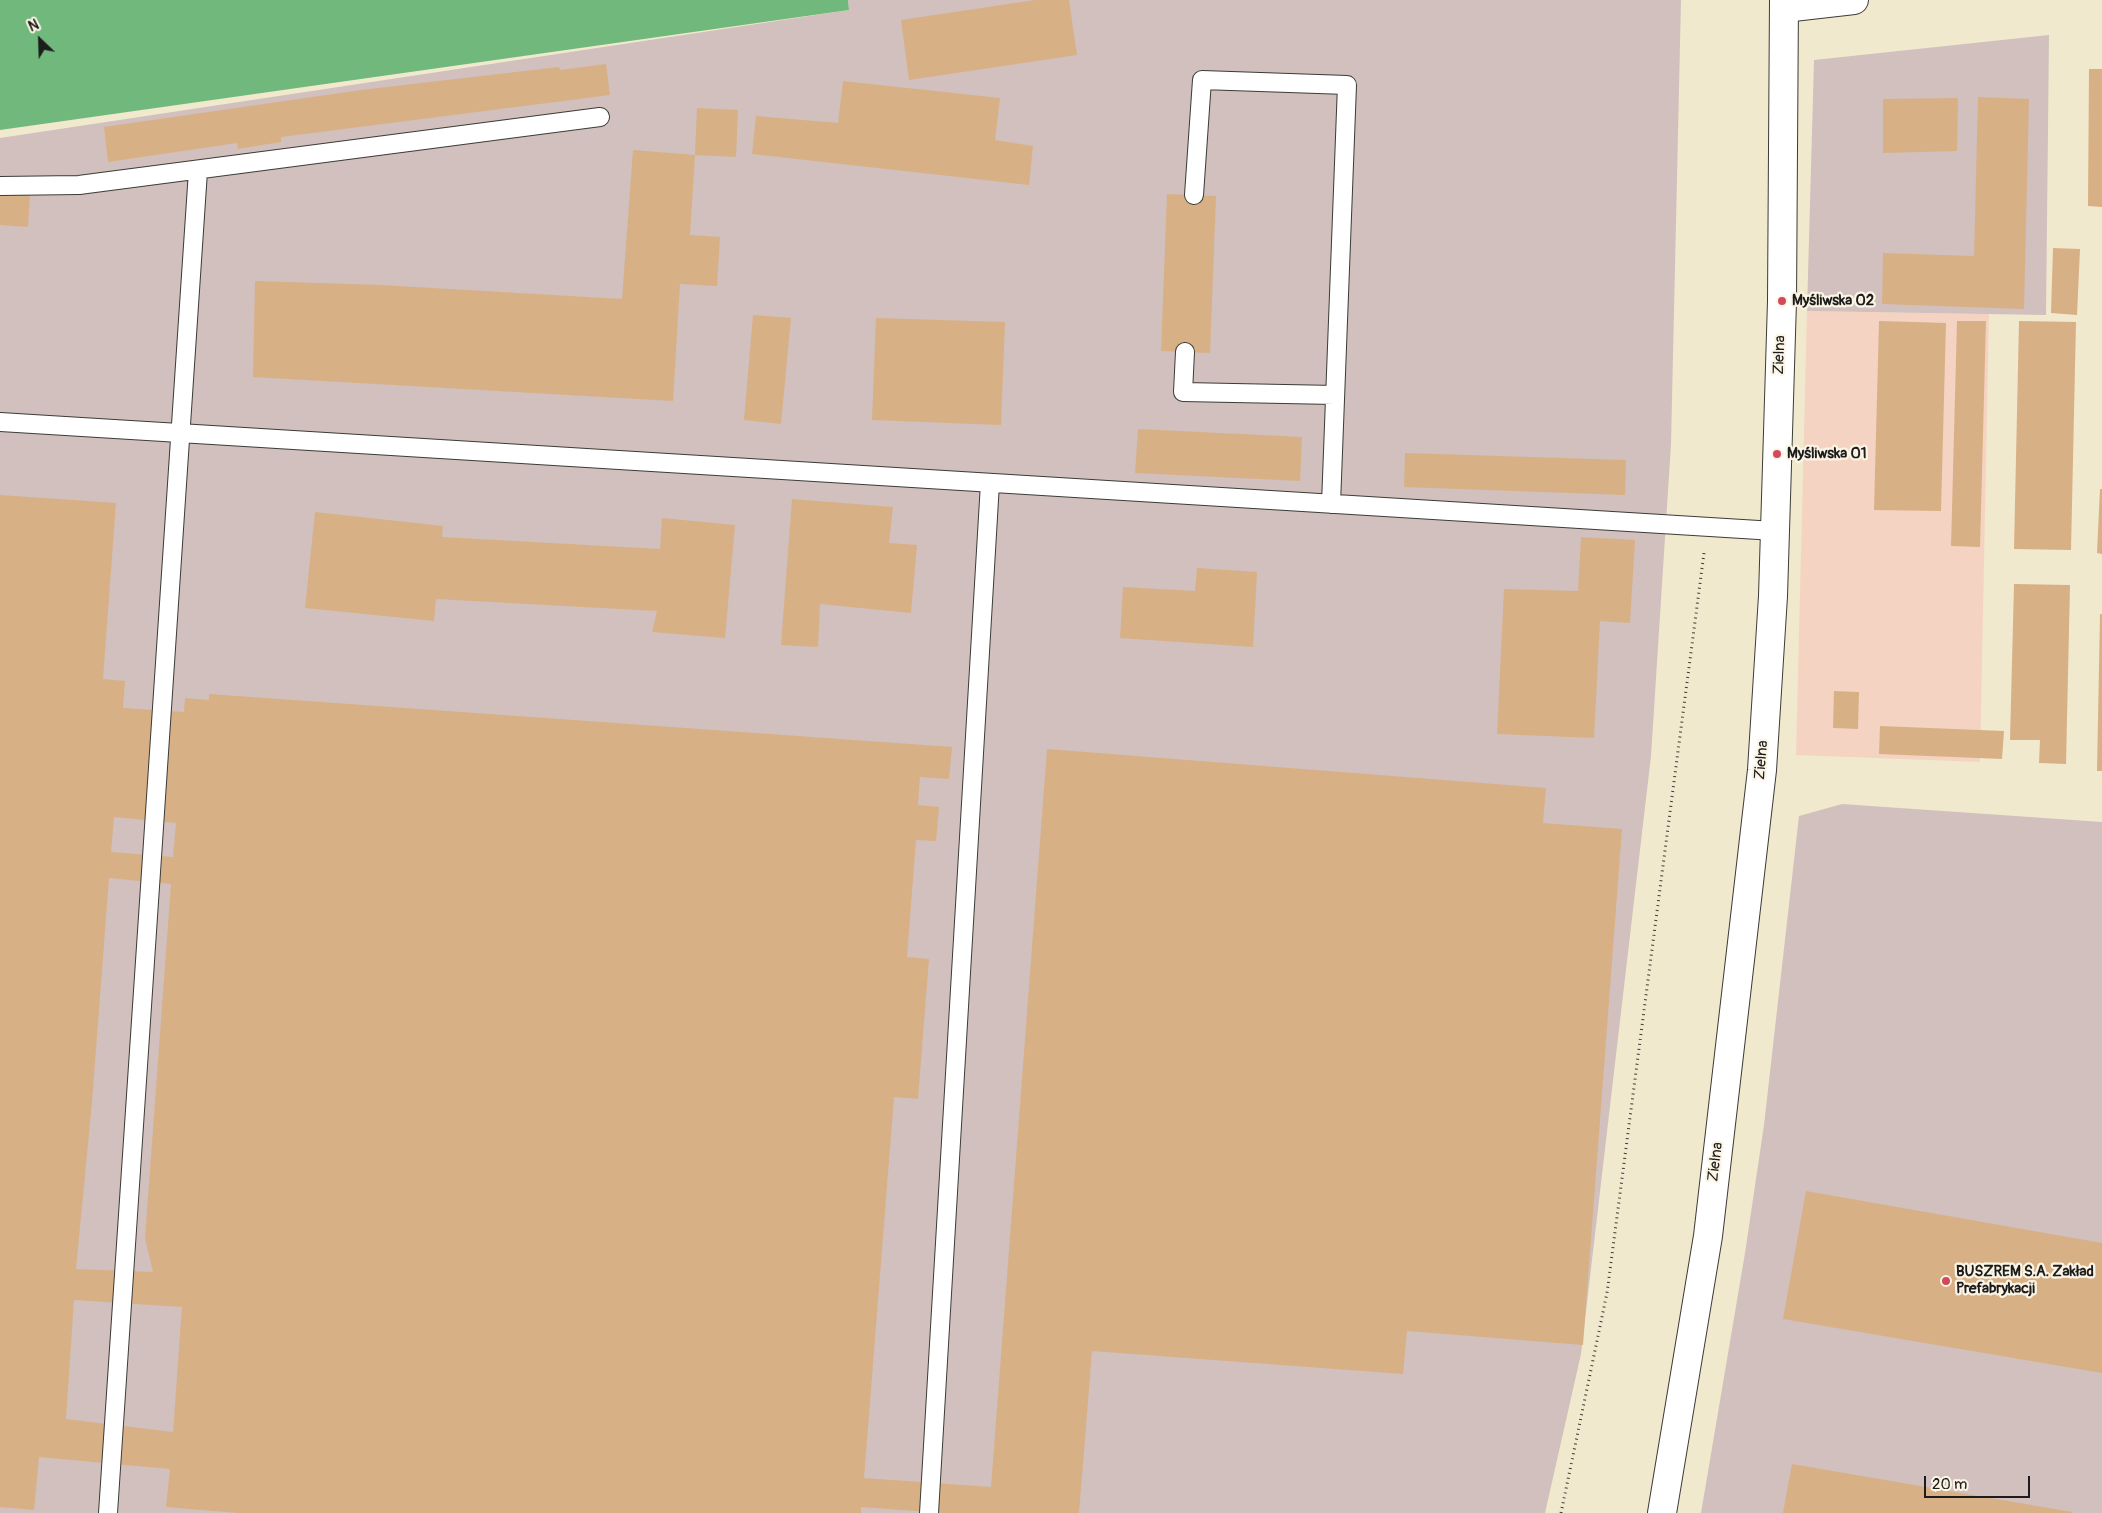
<!DOCTYPE html>
<meta charset="utf-8">
<style>
body{margin:0}
#map{position:relative;width:2102px;height:1513px;overflow:hidden;background:#f1e9cd;font-family:Pangolin,sans-serif}
canvas{display:block}
.north{position:absolute;left:15px;top:15px;width:50px;height:50px;-webkit-text-stroke:4px #fcf5e5;paint-order:stroke;rotate:336deg;font-size:14px;font-weight:700;line-height:20px;text-align:center;color:#1c1c1c}
.north::after{content:'';display:block;margin:auto;width:18px;height:22px;background:#1c1c1c;clip-path:polygon(50% 0,100% 100%,50% 72%,0 100%)}
.scale{position:absolute;left:1924px;top:1476px;width:106px;height:22px;box-sizing:border-box;border:2px solid #1c1c1c;border-top:0;padding-left:6px;font-size:15px;line-height:18px;white-space:nowrap;color:#1c1c1c;-webkit-text-stroke:4px #fcf5e5;paint-order:stroke}
</style>
<div id="map">
<canvas width="2102" height="1513"></canvas>
<div class="north">N</div>
<div class="scale">20 m</div>
</div>
<script>
const g = document.querySelector('canvas').getContext('2d');
g.lineJoin = 'round';
function fillPath(path, color) {
  g.fillStyle = color;
  g.fill(path, 'evenodd');
}
function shape(rows) {
  const path = new Path2D();
  for (const r of rows) {
    path.moveTo(r[0], r[1]);
    for (let i = 2; i < r.length; i += 2) path.lineTo(r[i], r[i + 1]);
  }
  return path;
}
function trace(path, color, width, dash) {
  g.strokeStyle = color;
  g.lineWidth = width;
  g.lineCap = dash ? 'butt' : 'round';
  g.setLineDash(dash || []);
  g.stroke(path);
}
function drawText(font, color, halo, rows, align = 'center') {
  g.font = font + ' Pangolin,sans-serif';
  g.lineWidth = 4.5;
  g.setLineDash([]);
  g.textBaseline = 'middle';
  g.strokeStyle = halo;
  g.fillStyle = color;
  for (const [text, x, y, turn = 0] of rows) {
    g.save();
    g.translate(x, y);
    g.rotate((+turn || 0) * Math.PI / 180);
    g.textAlign = isNaN(turn) ? turn : align;
    if (halo) g.strokeText(text, 0, 0);
    g.fillText(text, 0, 0);
    g.restore();
  }
}
fillPath(shape([
 [1807,311,1989,314,1980,762,1796,755]
]), '#f5d3c2');
fillPath(shape([
 [848,0,1681,0,1671,444,1651,756,1581,1354,1545,1513,0,1513,0,138,849,10],
 [2049,35,2046,315,1807,311,1814,60],
 [1842,804,2102,822,2102,1513,1701,1513,1745,1253,1764,1125,1799,816]
]), '#d1c0bd');
fillPath(shape([
 [0,0,848,0,849,10,0,130]
]), '#71b87d');
fillPath(shape([
 [1035,0,1069,0,1077,55,909,80,901,20],
 [606,64,610,95,281,137,281,142,238,149,237,143,108,162,104,127,361,90,559,67,560,70],
 [2089,69,2102,69,2102,207,2088,206],
 [843,81,1000,98,995,140,1033,146,1029,185,752,154,756,116,838,123],
 [1978,97,2029,99,2024,309,1882,304,1883,253,1974,256],
 [1958,98,1957,151,1883,153,1883,99],
 [697,108,738,110,736,157,695,155],
 [633,150,695,155,690,235,720,237,717,286,680,284,673,401,253,377,255,281,381,285,622,299],
 [0,192,30,194,28,227,0,225],
 [1167,194,1216,196,1210,353,1161,351],
 [2053,248,2080,249,2077,315,2051,313],
 [753,315,791,318,781,424,744,420],
 [876,318,1005,322,1001,425,872,420],
 [1879,321,1946,323,1941,511,1874,510],
 [1957,321,1986,321,1980,547,1951,546],
 [2019,321,2076,322,2071,550,2014,549],
 [1138,429,1302,437,1300,481,1135,473],
 [1405,453,1626,460,1625,495,1404,487],
 [2100,489,2102,489,2102,554,2097,553],
 [0,495,116,503,103,679,125,681,123,708,184,712,185,698,209,700,209,694,952,747,949,779,920,777,918,805,939,807,936,841,916,840,907,957,929,959,918,1099,894,1097,864,1478,991,1487,1047,749,1546,788,1543,823,1622,829,1583,1345,1407,1331,1403,1374,1092,1351,1079,1513,943,1513,861,1507,861,1513,238,1513,166,1507,170,1469,39,1457,34,1510,0,1507],
 [114,817,176,823,173,857,111,852],
 [109,878,171,884,145,1238,153,1272,76,1269,92,1102],
 [74,1300,182,1307,173,1432,66,1419],
 [792,499,893,507,889,543,917,545,911,613,820,604,818,647,781,645],
 [315,512,443,526,442,537,660,549,662,518,735,525,725,638,652,632,657,611,436,599,434,621,305,608],
 [1581,537,1635,540,1630,623,1600,621,1594,738,1497,734,1504,589,1578,591],
 [1197,568,1257,572,1253,647,1120,638,1123,587,1195,591],
 [2014,584,2070,585,2066,764,2039,763,2040,740,2010,740],
 [2100,614,2102,614,2102,771,2097,771],
 [1834,691,1859,692,1858,729,1833,728],
 [1880,726,2004,731,2002,759,1879,754],
 [1806,1191,2102,1243,2102,1373,1783,1319],
 [1792,1464,2072,1512,2072,1513,1783,1513]
]), '#d8b086');
const lane = shape([
 [0,186,79,185,600,117],
 [1194,195,1202,80,1347,85,1331,504],
 [1185,352,1183,392,1335,395],
 [0,422,1775,531],
 [108,1513,198,171],
 [929,1513,990,483]
]);
const street = shape([
 [1784,8,1854,0]
]);
const secondary = shape([
 [1662,1513,1708,1236,1762,770,1773,596,1782,301,1784,0]
]);
trace(lane, '#3c3b37', 20);
trace(street, '#3c3b37', 30);
trace(secondary, '#3c3b37', 30);
trace(shape([
 [1561,1513,1607,1293,1704,553]
]), '#3c3b37', 3, [1, 4]);
trace(lane, '#fff', 18);
trace(street, '#fff', 28);
trace(secondary, '#fff', 28);
for (const [x, y, r, color] of [
 [1782,301,5,"#d1495b"],
 [1777,454,5,"#d1495b"],
 [1946,1281,5,"#d1495b"]
]) {
  const dot = new Path2D();
  dot.arc(x, y, r, 0, 2 * Math.PI);
  g.fillStyle = color;
  g.fill(dot);
  trace(dot, '#fcf5e5', 2);
}
drawText('bold 15px', '#1c1c1c', '#fcf5e5', [
 ["Myśliwska 02",1792,301],
 ["Myśliwska 01",1787,454],
 ["BUSZREM S.A. Zakład",1956,1272],
 ["Prefabrykacji",1956,1289]
], 'left');
drawText('15px', '#1c1c1c', '#fcf5e5', [
 ["Zielna",1780,355,-88],
 ["Zielna",1762,760,-85],
 ["Zielna",1716,1162,-83]
]);
</script>
